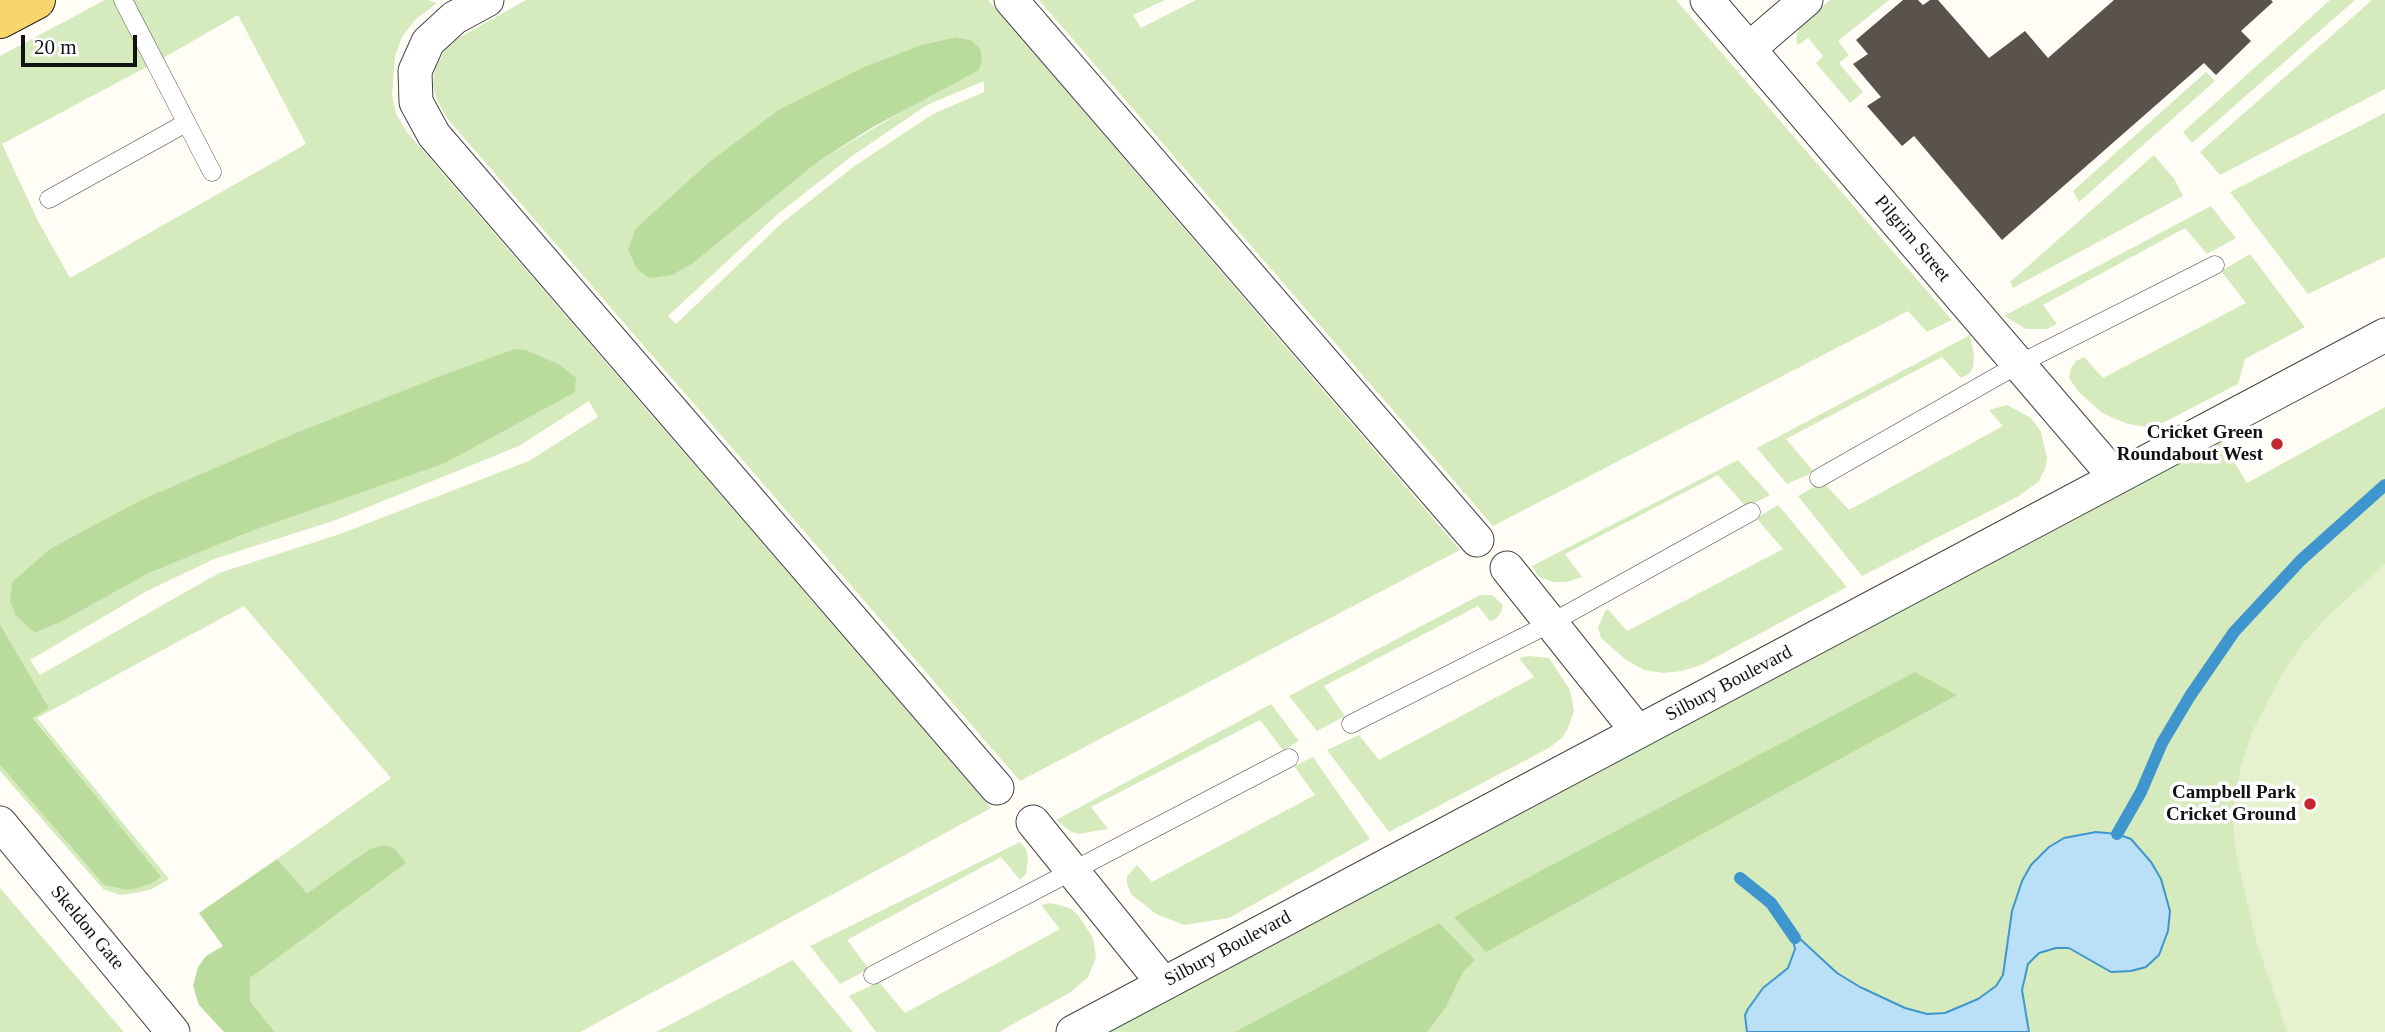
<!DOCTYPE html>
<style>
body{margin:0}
#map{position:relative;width:2385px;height:1032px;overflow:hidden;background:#fffdf5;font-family:Georgia,serif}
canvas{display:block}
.scale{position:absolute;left:21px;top:35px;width:116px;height:32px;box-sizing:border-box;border:4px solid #111;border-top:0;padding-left:9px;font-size:21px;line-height:24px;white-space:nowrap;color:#111;-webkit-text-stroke:5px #fff;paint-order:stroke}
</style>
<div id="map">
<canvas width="2385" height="1032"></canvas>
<div class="scale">20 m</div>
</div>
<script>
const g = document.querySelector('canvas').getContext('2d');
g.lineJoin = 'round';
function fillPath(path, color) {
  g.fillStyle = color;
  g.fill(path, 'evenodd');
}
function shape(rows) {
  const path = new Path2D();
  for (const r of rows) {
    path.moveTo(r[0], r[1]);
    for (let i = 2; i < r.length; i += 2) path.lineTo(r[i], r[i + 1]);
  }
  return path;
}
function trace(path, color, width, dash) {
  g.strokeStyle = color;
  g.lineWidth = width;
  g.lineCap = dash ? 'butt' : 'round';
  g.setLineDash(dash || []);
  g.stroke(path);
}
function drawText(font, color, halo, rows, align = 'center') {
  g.font = font + ' Georgia,serif';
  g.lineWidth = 7;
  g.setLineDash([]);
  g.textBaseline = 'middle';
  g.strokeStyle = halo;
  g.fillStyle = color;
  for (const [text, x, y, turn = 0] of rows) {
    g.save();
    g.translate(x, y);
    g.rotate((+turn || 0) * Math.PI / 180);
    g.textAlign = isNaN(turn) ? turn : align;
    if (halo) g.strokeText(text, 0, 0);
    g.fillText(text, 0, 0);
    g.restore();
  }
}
fillPath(shape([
 [105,0,428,0,437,3,415,20,402,37,395,56,392,96,396,114,406,131,991,808,580,1032,275,1032,250,1001,250,978,262,967,370,849,307,893,277,859,391,778,244,606,37,718,169,879,152,889,136,893,120,895,103,889,0,771,0,765,104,885,160,877,33,717,49,708,0,624,0,56],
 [238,15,306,144,70,278,38,221,2,144,156,62],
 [440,376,257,529,149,573,61,622,36,633,16,616,143,499,293,434],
 [589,401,598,417,529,461,340,534,219,573,40,675,30,660,147,591,214,559,336,520,519,446],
 [526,0,988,0,1460,550,1020,781,446,117,436,98,433,84,435,69,446,49,457,39],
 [956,37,971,40,980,48,923,99,819,161,692,264,636,228,709,162,778,110,861,68,921,45],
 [984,81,984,92,933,114,856,165,783,222,676,324,668,316,779,213,852,156,927,105],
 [1039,0,1165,0,1133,15,1141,28,1196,0,1676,0,1952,320,1927,332,1908,311,1493,526],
 [1830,0,1889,0,1838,41,1849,55,1839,63,1863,92,1850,103,1816,63,1823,56,1808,38,1798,45,1796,40,1799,26],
 [2330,0,2355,0,2192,143,2183,132],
 [2372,0,2385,0,2385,89,2220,175,2200,152],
 [2206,72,2215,81,2079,202,2073,191],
 [2385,113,2385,257,2308,294,2230,192],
 [2154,155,2175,180,2183,196,2013,288,2010,282],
 [2211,206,2236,238,2207,254,2185,228,2043,305,2057,324,2047,329,2026,329,2004,316],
 [2250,254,2305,327,2245,359,2238,384,2153,428,2128,424,2113,418,2101,412,2078,391,2069,378,2071,368,2076,361,2084,357,2103,378,2246,303,2221,271],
 [1970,335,1974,356,1973,367,1969,374,1961,378,1942,357,1786,439,1814,472,1787,484,1757,448],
 [2007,405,2031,418,2041,432,2047,458,2045,469,2038,482,2019,496,1862,576,1798,496,1823,482,1849,510,2003,426,1989,410],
 [2385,407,2385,1032,1073,1032,2213,426,2247,483],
 [1738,460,1770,495,1746,507,1718,475,1565,554,1582,577,1567,582,1552,582,1538,576,1532,566],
 [1778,505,1847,587,1701,665,1682,671,1664,673,1644,670,1626,660,1601,638,1598,628,1605,611,1608,609,1627,631,1783,549,1756,518],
 [1480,595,1492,595,1503,605,1501,612,1496,619,1490,621,1478,606,1324,686,1345,716,1317,731,1289,696],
 [1529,656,1549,658,1570,690,1574,711,1569,726,1563,737,1549,748,1389,832,1327,750,1359,735,1379,760,1534,677,1519,658],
 [1271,704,1299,741,1283,750,1260,720,1091,807,1108,829,1078,834,1070,831,1056,820],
 [1313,757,1370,839,1229,918,1184,925,1156,914,1131,894,1127,884,1127,876,1137,865,1152,882,1315,795,1294,766],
 [1020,842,1026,849,1028,858,1026,874,1020,880,1001,857,847,940,869,969,840,984,810,946],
 [0,888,124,1032,0,1032],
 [1051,903,1070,908,1078,915,1093,938,1096,958,1088,977,1071,992,999,1032,876,1032,849,996,879,982,905,1013,1060,929,1041,905],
 [793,960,853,1032,656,1032]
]), '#d5ebbd');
fillPath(shape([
 [956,37,971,40,980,48,982,59,979,70,873,127,819,161,692,264,672,275,649,278,637,269,628,250,636,228,709,162,778,110,861,68,921,45],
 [515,349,526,350,560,365,576,378,575,392,445,463,257,529,149,573,61,622,35,633,16,616,10,601,12,582,50,549,143,499,293,434,440,376],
 [0,624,49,708,33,718,161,877,150,884,130,890,104,885,0,765],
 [1915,672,1957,695,1486,952,1454,917],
 [384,845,394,848,406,863,250,978,250,1001,275,1032,224,1032,199,1005,193,986,198,967,206,956,223,946,199,913,277,859,307,893,370,849],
 [1439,923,1475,960,1463,972,1446,1007,1427,1032,1235,1032]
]), '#b9dc9c');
fillPath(shape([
 [2385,564,2385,1032,2287,1032,2256,940,2244,888,2235,848,2233,817,2236,790,2241,766,2252,732,2283,672,2301,646,2327,617]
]), '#e6f2cf');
const water = shape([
 [2096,832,2117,834,2131,839,2151,862,2161,879,2170,911,2168,931,2159,955,2146,967,2131,971,2111,972,2069,948,2056,948,2039,953,2028,964,2022,990,2029,1032,1747,1032,1745,1015,1748,1009,1763,988,1788,968,1795,949,1793,940,1798,937,1837,973,1860,987,1905,1008,1927,1014,1945,1013,1978,999,1996,986,2003,975,2012,911,2022,881,2031,865,2049,847,2064,838,2096,832]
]);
fillPath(water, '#b9e0f7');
trace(water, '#3f96cf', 2);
trace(shape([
 [2117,834,2141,792,2162,743,2190,696,2234,632,2301,560,2385,485],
 [1740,878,1771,903,1795,938]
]), '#3f96cf', 12);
fillPath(shape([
 [1903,0,1918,0,1923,5,1930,0,1938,0,1989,58,2025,31,2048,58,2114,0,2271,0,2273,2,2241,31,2251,41,2216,75,2204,63,2002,240,1914,136,1902,146,1867,106,1881,97,1853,64,1868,54,1856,40]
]), '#5a524d');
const lane = shape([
 [123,0,212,172],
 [49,199,186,123],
 [1819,478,2019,364,2215,265],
 [1351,724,1551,623,1751,512],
 [873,975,1289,758]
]);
const street = shape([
 [487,0,454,18,428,42,415,71,416,102,434,135,997,788],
 [1011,0,1477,540],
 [1707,0,2116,478],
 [1750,48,1806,0],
 [1507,568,1638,732],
 [1033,822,1163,983],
 [0,823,173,1032],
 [1073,1032,2385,335]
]);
const primary = shape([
 [0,19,36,0]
]);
trace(lane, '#444', 19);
trace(street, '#444', 35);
trace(primary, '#222', 40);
trace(lane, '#fff', 18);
trace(street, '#fff', 33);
trace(primary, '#f9d66b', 38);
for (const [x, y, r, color] of [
 [2277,444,7,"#c4262e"],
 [2310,804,7,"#c4262e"]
]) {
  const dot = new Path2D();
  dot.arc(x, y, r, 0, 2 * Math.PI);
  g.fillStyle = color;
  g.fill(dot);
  trace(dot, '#fff', 2.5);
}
drawText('19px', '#111', '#fff', [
 ["Pilgrim Street",1912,239,50],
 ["Silbury Boulevard",1729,684,-28],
 ["Skeldon Gate",87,928,50],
 ["Silbury Boulevard",1228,949,-28]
]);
drawText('bold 19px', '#111', '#fff', [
 ["Cricket Green",2263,433],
 ["Roundabout West",2263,455],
 ["Campbell Park",2296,793],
 ["Cricket Ground",2296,815]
], 'right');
</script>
